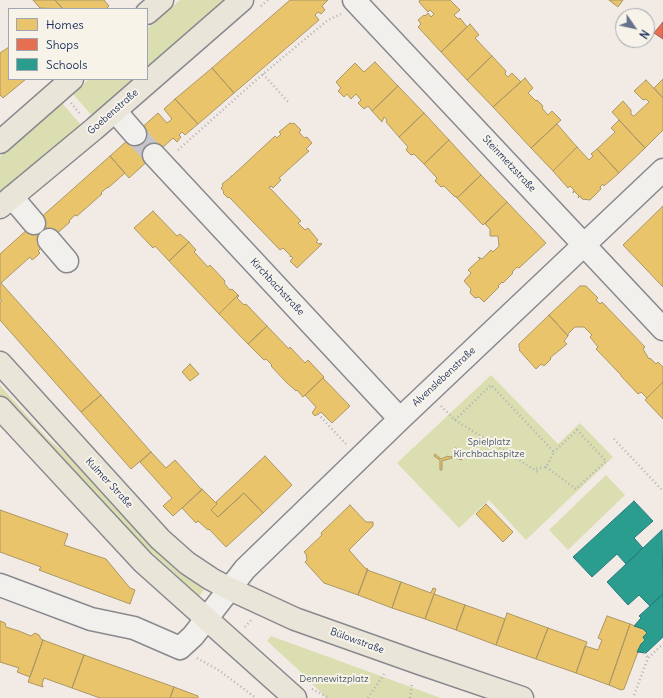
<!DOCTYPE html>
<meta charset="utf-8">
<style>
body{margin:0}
#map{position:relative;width:663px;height:698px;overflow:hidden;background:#f2ebe5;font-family:Delius,sans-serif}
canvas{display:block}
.legend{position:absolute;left:8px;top:8px;width:140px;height:72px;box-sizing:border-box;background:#f7f3e8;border:1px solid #9fa5b1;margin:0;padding:5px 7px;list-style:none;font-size:12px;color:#1b2f5e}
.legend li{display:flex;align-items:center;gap:8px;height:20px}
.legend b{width:20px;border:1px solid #9fa5b1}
.north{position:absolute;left:615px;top:8px;width:40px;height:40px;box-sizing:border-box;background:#f7f3e8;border:1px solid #9fa5b1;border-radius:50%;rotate:124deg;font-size:11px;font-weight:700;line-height:16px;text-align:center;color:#1b2f5e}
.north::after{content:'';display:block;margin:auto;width:14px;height:18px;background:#66718d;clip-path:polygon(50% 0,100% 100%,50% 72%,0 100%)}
</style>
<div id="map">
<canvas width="663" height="698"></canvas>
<ul class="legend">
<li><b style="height:11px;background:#e9c46a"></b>Homes</li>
<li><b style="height:11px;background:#e76f51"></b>Shops</li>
<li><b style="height:11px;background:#2a9d8f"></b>Schools</li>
</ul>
<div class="north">N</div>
</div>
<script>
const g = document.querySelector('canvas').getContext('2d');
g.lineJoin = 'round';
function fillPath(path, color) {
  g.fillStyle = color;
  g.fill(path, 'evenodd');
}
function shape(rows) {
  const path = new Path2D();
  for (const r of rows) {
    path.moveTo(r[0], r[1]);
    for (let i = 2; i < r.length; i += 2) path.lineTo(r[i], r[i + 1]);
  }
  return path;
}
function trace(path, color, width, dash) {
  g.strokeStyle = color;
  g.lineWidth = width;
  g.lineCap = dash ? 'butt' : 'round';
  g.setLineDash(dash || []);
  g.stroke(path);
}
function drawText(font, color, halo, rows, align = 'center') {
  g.font = font + ' Delius,sans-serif';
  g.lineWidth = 4;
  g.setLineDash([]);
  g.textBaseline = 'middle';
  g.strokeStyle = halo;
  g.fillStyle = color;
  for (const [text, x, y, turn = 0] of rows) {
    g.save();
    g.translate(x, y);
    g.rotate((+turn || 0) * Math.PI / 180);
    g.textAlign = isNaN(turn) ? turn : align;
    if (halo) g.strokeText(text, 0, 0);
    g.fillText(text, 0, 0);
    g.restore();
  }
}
fillPath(shape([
 [180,0,224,0,147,68,147,29],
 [89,79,134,79,92,116,73,94],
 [62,103,81,125,0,192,0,157],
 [491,375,558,444,580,423,613,457,526,540,489,500,459,528,397,463],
 [0,385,47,438,68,456,154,549,175,568,204,590,199,596,136,538,63,459,50,448,0,398],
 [606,475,625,495,568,550,549,530],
 [271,636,441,698,326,698,304,675,267,641]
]), '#dbdeb1');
const homes = shape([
 [33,0,55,0,63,9,40,8,33,0],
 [55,0,104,0,109,6,106,9,63,9,55,0],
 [290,0,328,0,322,6,325,10,321,14,318,12,315,15,319,20,234,93,212,68,290,0],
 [420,0,450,0,460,10,454,15,458,19,460,18,467,27,441,52,418,27,421,24,418,20,424,15,425,16,428,13,431,17,434,14,430,10,428,12,427,11,419,2,420,0],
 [609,0,623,0,618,7,609,0],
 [470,24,479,35,475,38,492,56,467,80,441,52,470,24],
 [9,47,9,79,26,79,3,98,0,95,0,53,9,47],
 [492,56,506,71,505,74,508,77,512,73,521,82,493,107,467,80,492,56],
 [375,62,398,86,372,111,368,106,364,109,358,103,361,100,356,94,351,99,347,94,344,97,338,91,341,88,336,82,355,63,364,72,375,62],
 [212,68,234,93,198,124,175,99,212,68],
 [525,78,533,88,528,93,536,101,537,100,543,106,542,108,548,115,552,111,561,120,531,148,493,107,525,78],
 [663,79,663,98,654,88,663,79],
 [646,80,663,98,663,130,645,148,612,112,623,101,631,110,631,114,633,116,634,116,649,102,646,99,643,100,634,91,646,80],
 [398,86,424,113,399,137,386,122,387,120,384,117,382,122,372,111,398,86],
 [175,99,198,124,185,135,182,132,179,135,181,137,177,142,173,138,129,178,110,156,158,113,167,123,172,119,164,109,175,99],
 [424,113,449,140,424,164,414,154,411,155,406,150,408,147,399,137,424,113],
 [619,120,645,148,619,173,597,149,615,132,611,128,619,120],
 [290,123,292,124,294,123,301,130,299,132,304,138,307,137,312,143,306,149,309,151,279,178,281,180,273,188,271,186,269,187,301,221,298,223,305,230,308,228,318,240,316,242,319,244,321,243,322,244,297,268,290,261,293,258,291,256,290,257,290,255,283,248,280,250,229,197,228,198,223,193,224,192,221,188,223,186,222,184,231,177,231,176,232,176,275,136,277,138,281,134,279,132,290,123],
 [557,124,577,147,553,171,531,148,557,124],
 [449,140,481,175,457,198,456,196,455,197,444,186,441,187,435,181,437,178,424,164,449,140],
 [577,147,589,160,593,156,591,154,597,149,619,173,604,186,603,184,600,187,601,189,590,200,582,199,580,196,578,198,579,196,574,191,573,193,574,190,570,186,568,188,553,171,577,147],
 [110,156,125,173,108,188,108,187,104,190,101,193,102,194,77,216,75,215,69,221,70,222,54,236,39,219,110,156],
 [481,175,507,202,483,225,457,198,481,175],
 [507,202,546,243,519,268,517,267,512,272,513,273,503,283,502,282,498,286,499,287,484,302,479,297,475,298,470,293,471,289,464,281,471,273,468,270,480,259,478,257,482,259,491,250,493,252,499,246,498,236,490,236,490,229,485,224,507,202],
 [663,206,663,287,623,245,663,206],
 [153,211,177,236,180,234,189,242,169,261,155,246,153,248,134,228,153,211],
 [39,219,54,236,38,251,40,253,36,257,32,260,30,257,1,283,101,395,81,412,0,320,0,302,2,301,0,299,0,254,39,219],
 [189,242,196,250,194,252,197,255,208,267,210,265,225,281,224,283,230,290,232,289,238,295,219,314,169,261,189,242],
 [580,286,586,286,598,298,596,300,600,304,602,302,645,347,643,349,649,359,650,358,656,364,658,362,663,367,663,382,647,398,641,392,638,394,621,376,621,375,596,349,598,347,590,337,592,335,584,327,575,327,568,334,568,336,549,315,580,286],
 [238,295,239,296,237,298,244,305,246,304,267,326,248,344,219,314,238,295],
 [549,315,568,336,564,341,567,344,550,358,551,359,544,366,541,364,536,369,519,350,520,349,519,347,519,344,549,315],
 [267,326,289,349,290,347,305,363,308,360,324,377,303,397,297,390,296,391,286,382,271,366,272,365,266,359,264,360,248,344,267,326],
 [190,364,199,374,190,381,182,372,190,364],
 [323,378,350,406,332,423,321,412,315,416,312,413,316,407,305,395,323,378],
 [663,382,663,419,645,400,663,382],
 [101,395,151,452,131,469,81,412,101,395],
 [456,448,457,449,457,456,462,459,461,460,455,457,442,461,442,470,440,470,440,460,434,456,435,454,441,459,448,456,449,457,455,456,456,448],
 [151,452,166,468,175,460,202,490,173,516,163,506,172,498,140,462,151,452],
 [265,456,292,485,263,513,244,493,218,517,211,510,217,504,216,502,265,456],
 [202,489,217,504,211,510,218,517,244,493,263,513,226,547,209,529,208,530,198,521,196,523,182,508,202,489],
 [486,504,513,532,503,542,476,514,486,504],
 [350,505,366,522,373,522,373,526,349,550,365,568,368,569,358,595,324,583,305,562,307,560,306,554,304,552,322,535,321,533,350,505],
 [0,510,68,534,64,545,106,559,130,588,135,590,130,604,39,570,41,567,0,552,0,510],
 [367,570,401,582,392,608,358,595,367,570],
 [401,582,431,593,433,588,436,589,425,619,392,608,401,582],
 [434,594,465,605,456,630,425,619,434,594],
 [465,605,505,619,496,645,456,630,465,605],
 [507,613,548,628,536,659,496,645,507,613],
 [607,616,630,624,609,685,576,673,585,646,598,650,602,640,598,638,607,616],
 [0,621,5,623,6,627,19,631,31,636,35,633,39,635,41,639,43,640,30,677,17,672,19,668,0,662,0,621],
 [630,624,643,629,647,633,643,637,645,640,641,644,624,689,621,690,609,685,630,624],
 [548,628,587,642,576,673,536,659,548,628],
 [43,640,84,655,72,688,44,678,42,684,43,687,28,682,43,640],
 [84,655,174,687,170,698,100,698,72,688,84,655],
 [174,687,198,696,198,698,170,698,174,687]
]);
fillPath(homes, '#e9c46a');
trace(homes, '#ab9766', 1);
const shops = shape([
 [663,22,663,39,654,33,663,22]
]);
fillPath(shops, '#e76f51');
trace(shops, '#aa5c55', 1);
const schools = shape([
 [634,501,653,521,634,538,643,548,626,564,617,554,592,577,573,557,634,501],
 [662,530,663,594,650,606,639,595,628,605,607,582,662,530],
 [663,594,663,637,646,653,637,652,641,644,645,640,643,637,647,633,643,629,634,626,641,618,639,616,663,594]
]);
fillPath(schools, '#2a9d8f');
trace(schools, '#267c80', 1);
trace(shape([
 [135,134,154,155]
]), '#c7c5ca', 22, [22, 11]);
const minor = shape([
 [354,0,663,329],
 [115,111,135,134],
 [154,155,400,419],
 [12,197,34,223],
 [49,240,67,261],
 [0,585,91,619,134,628,180,648,193,636,245,569,400,419,663,170]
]);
const major = shape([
 [147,13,162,0],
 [0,142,72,79],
 [0,207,94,129,242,0],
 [0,363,160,539,187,563,211,579,230,589,295,619,419,663,522,698],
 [0,408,143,562,295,698]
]);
trace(minor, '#88898f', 25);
trace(major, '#88898f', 25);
trace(shape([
 [261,6,268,0],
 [263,74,289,103],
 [71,103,81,115],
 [178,150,263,74,328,20,341,14],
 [441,406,455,420,538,472],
 [318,414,346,444],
 [455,420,491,385,554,452,546,467,534,469],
 [614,439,663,491],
 [546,467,576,489,606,461,577,430,554,452],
 [245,627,252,619],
 [644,653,648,658],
 [197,658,220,671,256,698],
 [312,689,329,698],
 [634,695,648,658,663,644],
 [368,698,384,674],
 [410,698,412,684]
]), '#b1b1b4', 2.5, [1, 3]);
trace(minor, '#f2f0ec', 22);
trace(major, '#eae5d9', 22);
drawText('10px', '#1b2f5e', '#f7f3e8', [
 ["Goebenstraße",113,112,-41],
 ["Steinmetzstraße",509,164,47],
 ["Kirchbachstraße",277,287,47],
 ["Alvenslebenstraße",444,377,-43],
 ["Kulmer Straße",109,483,47],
 ["Bülowstraße",357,641,20]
]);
drawText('10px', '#465868', '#f7f3e8', [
 ["Spielplatz",489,442],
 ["Kirchbachspitze",489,454],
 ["Dennewitzplatz",334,679]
]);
</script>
